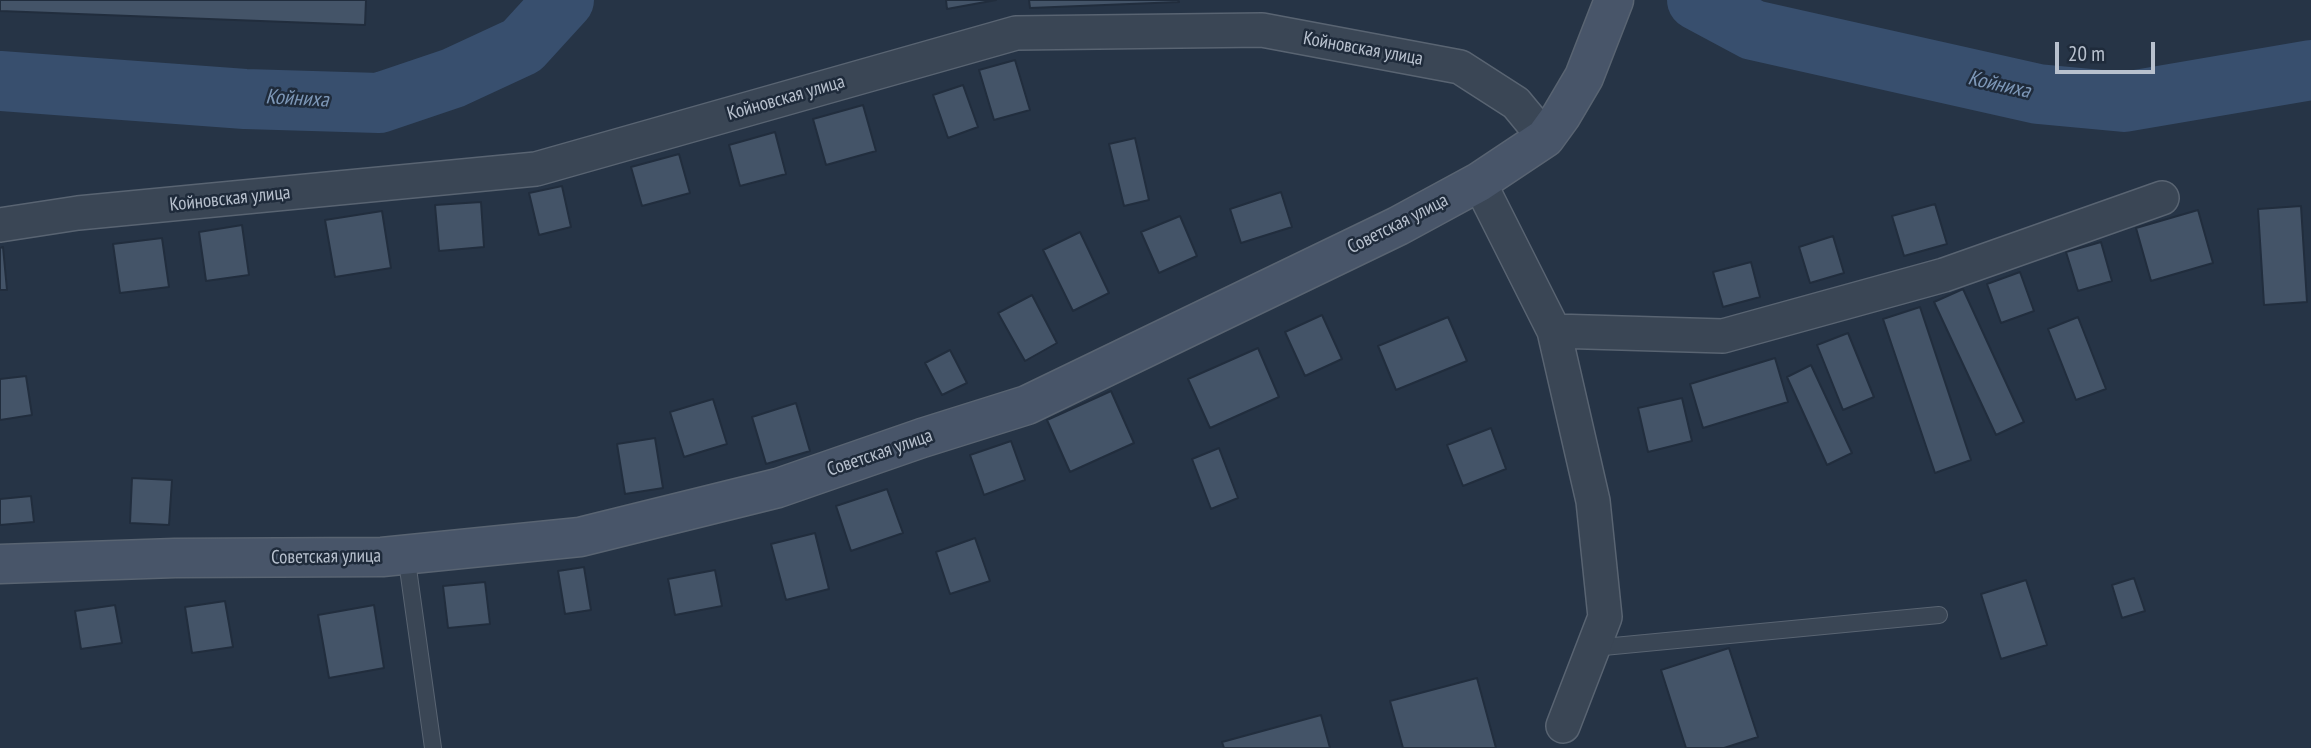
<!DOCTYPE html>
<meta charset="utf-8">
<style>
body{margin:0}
#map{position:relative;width:2311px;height:748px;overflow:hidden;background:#263446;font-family:"PT Sans Narrow",sans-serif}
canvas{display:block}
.scale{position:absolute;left:2055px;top:42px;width:100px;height:32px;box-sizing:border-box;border:4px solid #b8c1ce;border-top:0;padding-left:9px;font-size:21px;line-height:24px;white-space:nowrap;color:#b8c1ce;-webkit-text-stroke:5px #1f2b3b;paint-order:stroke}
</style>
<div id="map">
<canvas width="2311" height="748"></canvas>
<div class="scale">20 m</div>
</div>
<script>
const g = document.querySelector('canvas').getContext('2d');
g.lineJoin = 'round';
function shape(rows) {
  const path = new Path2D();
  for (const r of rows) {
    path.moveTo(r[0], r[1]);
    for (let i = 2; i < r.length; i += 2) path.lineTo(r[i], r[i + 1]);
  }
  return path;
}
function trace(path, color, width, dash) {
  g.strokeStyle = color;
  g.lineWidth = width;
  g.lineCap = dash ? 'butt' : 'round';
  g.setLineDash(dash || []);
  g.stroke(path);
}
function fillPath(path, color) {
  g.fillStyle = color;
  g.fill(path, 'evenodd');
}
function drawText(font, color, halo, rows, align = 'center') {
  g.font = font + ' "PT Sans Narrow",sans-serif';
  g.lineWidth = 5;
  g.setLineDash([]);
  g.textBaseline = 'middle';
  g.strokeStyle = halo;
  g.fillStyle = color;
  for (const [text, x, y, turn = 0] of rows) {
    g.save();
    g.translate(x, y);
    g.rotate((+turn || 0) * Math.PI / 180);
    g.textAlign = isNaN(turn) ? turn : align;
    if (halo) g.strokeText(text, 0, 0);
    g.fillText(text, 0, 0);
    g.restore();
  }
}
trace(shape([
 [1697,0,1753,30,2038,94,2124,102,2311,70],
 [0,81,245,99,379,103,453,78,522,46,564,0]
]), '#384f6e', 60);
const building = shape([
 [0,0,366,0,365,25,0,11,0,0],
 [946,0,996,0,947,9,946,0],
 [1029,0,1178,0,1179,2,1030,8,1029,0],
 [1015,60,1030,110,994,120,979,70,1015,60],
 [963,85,978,127,948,138,933,95,963,85],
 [863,105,876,151,826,165,813,119,863,105],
 [775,132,786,174,740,186,729,145,775,132],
 [1135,138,1149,200,1124,206,1109,144,1135,138],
 [679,154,690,193,642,206,631,167,679,154],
 [562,186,571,227,539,235,529,193,562,186],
 [1281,192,1292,227,1241,243,1230,209,1281,192],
 [481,202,484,247,439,251,435,205,481,202],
 [1935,204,1947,244,1904,256,1892,216,1935,204],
 [2301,206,2307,302,2264,305,2258,209,2301,206],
 [2198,210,2213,263,2151,281,2136,228,2198,210],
 [382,211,391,268,335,277,325,220,382,211],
 [1180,216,1197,256,1159,273,1141,232,1180,216],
 [242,225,249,275,206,281,199,232,242,225],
 [1080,232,1109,293,1073,311,1043,250,1080,232],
 [1833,236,1844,273,1810,283,1799,247,1833,236],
 [162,238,169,287,120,293,113,244,162,238],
 [2101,242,2112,281,2078,291,2066,252,2101,242],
 [3,247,7,290,0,290,0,248,3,247],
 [1751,262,1760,297,1723,307,1713,272,1751,262],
 [2020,272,2034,311,2001,323,1987,284,2020,272],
 [1963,289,2024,422,1996,435,1934,302,1963,289],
 [1032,295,1057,343,1025,361,998,313,1032,295],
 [1920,307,1971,460,1935,473,1883,319,1920,307],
 [1322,315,1342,359,1305,376,1285,332,1322,315],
 [1448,317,1467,361,1396,390,1378,346,1448,317],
 [2078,317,2106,389,2076,400,2048,329,2078,317],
 [1848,333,1874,397,1843,410,1817,345,1848,333],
 [1258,348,1279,397,1210,428,1188,379,1258,348],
 [950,350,967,383,942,395,925,363,950,350],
 [1775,358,1788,402,1703,428,1690,384,1775,358],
 [1811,365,1852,453,1827,465,1787,377,1811,365],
 [26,376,32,415,0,420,0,379,26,376],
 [1111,391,1134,443,1070,472,1047,420,1111,391],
 [1682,398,1692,441,1648,452,1638,408,1682,398],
 [713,399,727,444,684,457,670,412,713,399],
 [796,403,810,451,766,464,752,417,796,403],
 [1491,428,1506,469,1463,486,1447,445,1491,428],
 [655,438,663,488,625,494,617,444,655,438],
 [1011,441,1025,480,984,495,970,455,1011,441],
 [1219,448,1238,498,1211,509,1192,459,1219,448],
 [132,478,172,480,169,525,130,523,132,478],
 [887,489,903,533,851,551,836,506,887,489],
 [31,496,34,522,0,525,0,499,31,496],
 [815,533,829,589,786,600,771,544,815,533],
 [975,538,990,581,950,594,936,552,975,538],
 [584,567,591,610,565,614,558,571,584,567],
 [715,570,722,606,675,615,668,579,715,570],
 [2134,578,2145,611,2122,618,2112,585,2134,578],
 [2026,580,2047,645,2001,659,1981,594,2026,580],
 [485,582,490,624,448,628,443,586,485,582],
 [225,601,233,647,192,653,185,607,225,601],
 [115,605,122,643,81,649,75,611,115,605],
 [374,605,384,668,329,678,318,615,374,605],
 [1729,648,1758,737,1724,748,1686,748,1661,670,1729,648],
 [1477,678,1496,748,1403,748,1390,701,1477,678],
 [1321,715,1330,748,1224,748,1222,742,1321,715]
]);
fillPath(building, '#445468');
trace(building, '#212d3d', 2);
const lane = shape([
 [406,554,433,748],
 [1593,648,1939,615]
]);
const street = shape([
 [1479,182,1554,331,1593,501,1605,617,1563,726],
 [0,225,78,213,536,169,1016,33,1262,30,1460,67,1516,103,1545,138],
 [1554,331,1723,336,1944,275,2162,198]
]);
const secondary = shape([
 [0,564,175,558,382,557,580,537,778,488,922,438,1027,405,1398,226,1479,182,1545,138,1561,116,1584,77,1614,0]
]);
trace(lane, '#596472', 18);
trace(street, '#596472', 36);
trace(secondary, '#596472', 41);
trace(lane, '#3a4655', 16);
trace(street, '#3a4655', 33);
trace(secondary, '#485569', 38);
drawText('19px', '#b8c1ce', '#1f2b3b', [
 ["Койновская улица",1363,49,10],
 ["Койновская улица",786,98,-16],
 ["Койновская улица",230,199,-6],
 ["Советская улица",1398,224,-27],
 ["Советская улица",880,453,-19],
 ["Советская улица",326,557,-1]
]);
drawText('italic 21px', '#7d97b7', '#1f2b3b', [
 ["Койниха",1999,85,13],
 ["Койниха",297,99,3]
]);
</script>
